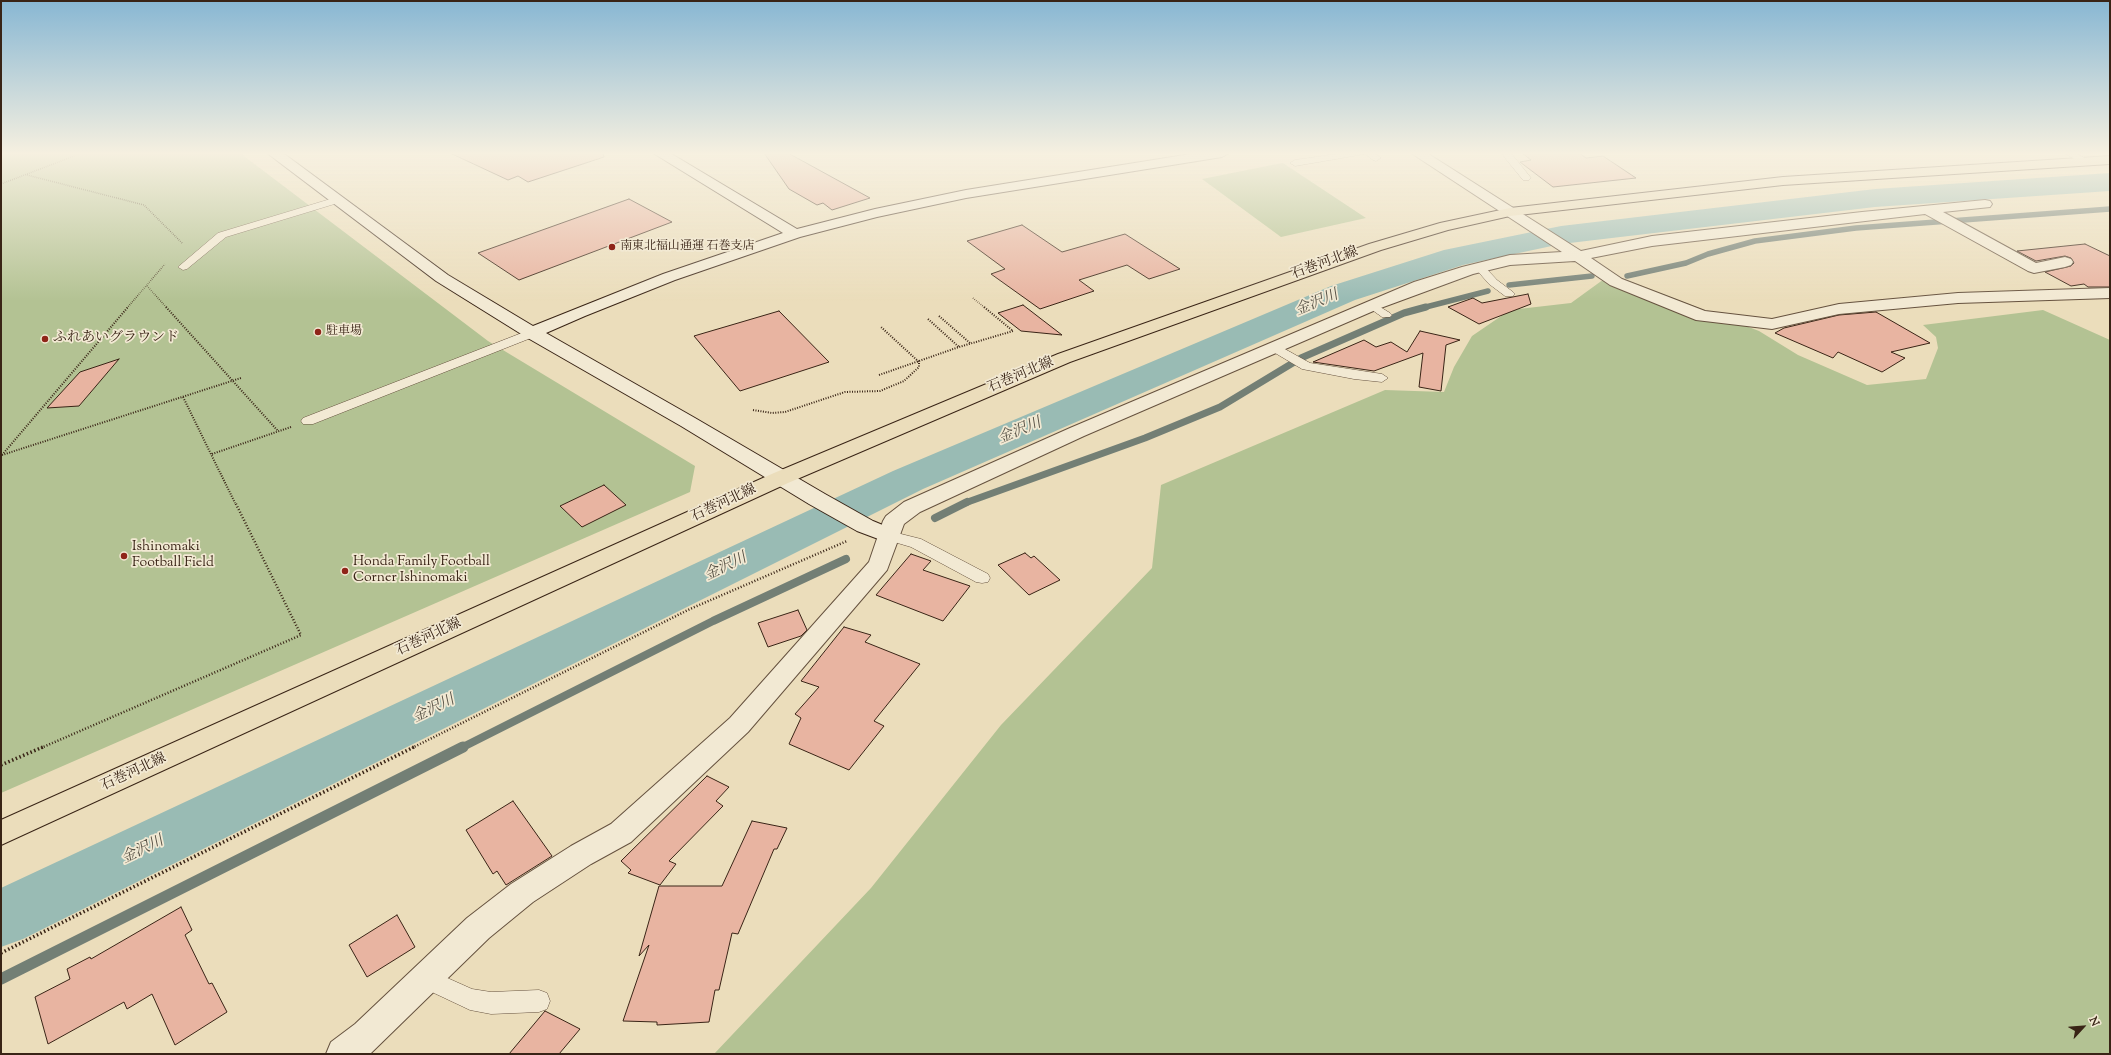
<!DOCTYPE html>
<meta charset="utf-8">
<style>
body{margin:0}
#map{position:relative;width:2111px;height:1055px;overflow:hidden;background:#ebddbb;font-family:"Sorts Mill Goudy",serif}
canvas{display:block}
.frame{position:absolute;inset:0;border:2px solid #392416;pointer-events:none}
.north{position:absolute;left:2063px;top:1007px;width:40px;height:40px;-webkit-text-stroke:3px #f2e9d3;paint-order:stroke;rotate:64deg;font-size:11px;font-weight:700;line-height:16px;text-align:center;color:#392416}
.north::after{content:'';display:block;margin:auto;width:14px;height:18px;background:#392416;clip-path:polygon(50% 0,100% 100%,50% 72%,0 100%)}
</style>
<div id="map">
<canvas width="2111" height="1055"></canvas>
<div class="frame"></div>
<div class="north">N</div>
</div>
<script>
const g = document.querySelector('canvas').getContext('2d');
g.lineJoin = 'round';
function fillPath(path, color) {
  g.fillStyle = color;
  g.fill(path, 'evenodd');
}
function shape(rows) {
  const path = new Path2D();
  for (const r of rows) {
    path.moveTo(r[0], r[1]);
    for (let i = 2; i < r.length; i += 2) path.lineTo(r[i], r[i + 1]);
  }
  return path;
}
function trace(path, color, width, dash) {
  g.strokeStyle = color;
  g.lineWidth = width;
  g.lineCap = dash ? 'butt' : 'round';
  g.setLineDash(dash || []);
  g.stroke(path);
}
function drawText(font, color, halo, rows, align = 'center') {
  g.font = font + ' "Sorts Mill Goudy","Noto Serif JP",serif';
  g.lineWidth = 3.5;
  g.setLineDash([]);
  g.textBaseline = 'middle';
  g.strokeStyle = halo;
  g.fillStyle = color;
  for (const [text, x, y, turn = 0] of rows) {
    g.save();
    g.translate(x, y);
    g.rotate((+turn || 0) * Math.PI / 180);
    g.textAlign = isNaN(turn) ? turn : align;
    if (halo) g.strokeText(text, 0, 0);
    g.fillText(text, 0, 0);
    g.restore();
  }
}
fillPath(shape([
 [6,153,240,153,488,341,695,466,690,492,1,793,1,155],
 [1282,163,1283,163,1366,218,1281,237,1202,179],
 [1611,274,1759,331,1798,355,1867,385,1926,379,1938,348,1936,337,1923,325,2043,310,2110,340,2110,1054,714,1054,871,888,1001,725,1152,568,1161,485,1385,390,1444,392,1454,367,1472,336,1510,310,1571,303]
]), '#b3c293');
trace(shape([
 [1627,276,1686,263,1708,254,1755,241,1856,228,2110,209],
 [1509,285,1592,276],
 [1422,308,1488,291]
]), '#737f75', 5.5);
trace(shape([
 [965,503,1145,438,1220,407,1301,358,1404,313,1426,307]
]), '#737f75', 7);
trace(shape([
 [935,518,967,502],
 [461,748,713,621,846,559]
]), '#737f75', 8);
trace(shape([
 [1,979,463,747]
]), '#737f75', 11);
fillPath(shape([
 [2110,173,2110,191,1875,207,1561,244,1463,265,1355,300,923,489,23,939,1,947,1,888,893,471,1331,286,1444,250,1561,226,1875,189,2110,173]
]), '#99bbb4');
const building = shape([
 [450,153,603,153,604,157,528,182,518,176,508,180,450,153],
 [764,153,788,153,870,198,832,210,823,203,817,205,789,189,764,153],
 [1522,153,1579,153,1586,158,1603,156,1636,178,1553,187,1520,162,1531,160,1522,153],
 [629,199,672,222,519,280,478,253,629,199],
 [1022,225,1062,252,1125,234,1180,269,1149,279,1127,265,1079,280,1094,291,1040,309,991,274,1005,269,967,241,1022,225],
 [2085,244,2110,256,2110,287,2088,287,2084,284,2071,286,2045,272,2071,266,2074,263,2071,258,2065,256,2036,261,2017,251,2085,244],
 [1528,294,1531,304,1479,324,1448,307,1473,298,1482,303,1528,294],
 [1023,305,1062,335,1021,331,998,313,1023,305],
 [779,311,829,362,740,391,694,336,779,311],
 [1876,312,1930,343,1891,352,1905,358,1882,372,1838,352,1833,358,1775,333,1784,328,1839,315,1876,312],
 [1420,331,1460,340,1446,345,1441,391,1419,387,1423,353,1374,371,1313,362,1364,340,1376,347,1391,342,1407,352,1420,331],
 [119,359,79,406,47,408,80,372,119,359],
 [604,485,626,505,582,527,560,506,604,485],
 [1025,553,1031,558,1034,556,1060,580,1029,595,998,565,1025,553],
 [911,554,931,561,923,570,970,586,943,621,876,595,911,554],
 [798,610,807,630,801,636,768,647,758,623,798,610],
 [844,627,871,635,865,642,920,664,874,721,884,726,849,770,789,744,801,718,795,714,819,687,801,681,844,627],
 [707,776,729,787,716,801,723,806,669,861,676,864,660,885,628,873,631,870,621,861,707,776],
 [513,801,552,856,506,885,497,871,493,874,466,830,513,801],
 [752,821,787,828,777,849,774,849,738,934,732,933,719,990,715,990,709,1022,657,1025,657,1022,623,1021,649,945,639,956,659,886,722,886,752,821],
 [181,907,192,930,185,935,209,984,212,983,227,1012,175,1045,152,994,127,1009,124,1002,48,1044,35,997,70,979,67,969,90,957,91,959,181,907],
 [397,915,415,947,367,977,349,945,397,915],
 [545,1011,580,1029,559,1054,509,1054,545,1011]
]);
fillPath(building, '#e8b4a1');
trace(building, '#392416', 1);
const lane = shape([
 [1343,153,1375,153,1381,158,1376,161,1373,160,1365,154,1295,166,1290,163,1295,160,1343,153],
 [1501,153,1511,153,1531,178,1529,180,1523,180,1501,153],
 [2064,153,2076,153,2091,162,2086,165,2083,164,2064,153],
 [337,197,341,198,341,202,226,237,187,269,183,270,178,267,218,233,337,197],
 [1479,264,1483,265,1497,280,1513,292,1515,294,1513,296,1505,296,1489,284,1474,267,1479,264],
 [1372,302,1390,313,1392,315,1390,317,1382,317,1368,307,1366,305,1372,302],
 [532,329,538,333,536,336,313,424,303,424,301,421,303,418,532,329],
 [1274,343,1310,363,1382,374,1388,378,1382,382,1354,379,1302,369,1270,350,1268,347,1270,344,1274,343],
 [889,531,921,539,988,574,990,578,988,582,982,583,976,582,911,547,884,539,881,536,884,533,889,531],
 [425,968,472,989,491,992,539,990,547,993,550,1001,547,1009,539,1012,491,1014,470,1010,417,985,414,978,417,971,425,968]
]);
const street = shape([
 [1411,153,1427,153,1581,251,1652,236,1862,212,1985,200,1990,201,1992,204,1990,207,1943,212,2036,263,2065,257,2071,259,2073,262,2071,265,2065,267,2034,273,2028,271,1925,214,1652,246,1591,258,1622,279,1705,311,1772,319,1839,304,1958,293,2110,288,2110,298,1958,303,1839,314,1772,329,1696,320,1610,285,1575,261,1510,265,1473,274,1378,309,1084,436,920,512,904,524,887,570,748,732,631,842,591,864,533,902,489,938,370,1054,326,1054,331,1042,355,1024,467,918,511,884,571,846,611,824,730,718,869,562,883,521,886,516,904,502,1070,428,1414,282,1462,267,1510,255,1562,252,1411,153]
]);
const secondary = shape([
 [267,153,283,153,448,275,533,326,663,274,783,233,653,153,670,153,797,229,875,209,966,190,1197,153,1229,153,1222,157,966,198,877,217,800,237,675,280,585,316,546,333,695,418,825,494,873,521,897,531,900,536,897,541,889,543,857,531,809,504,681,426,526,337,436,281,267,153]
]);
const primary = shape([
 [2110,156,2110,164,1783,185,1510,216,1448,230,1381,250,1070,362,788,483,1,845,1,820,774,473,1058,354,1369,244,1440,223,1510,208,1783,177,2110,156]
]);
trace(lane, '#66523f', 1);
trace(street, '#66523f', 2);
trace(secondary, '#392416', 2);
trace(primary, '#392416', 2);
trace(shape([
 [27,175,144,205,183,244],
 [1,184,82,153],
 [147,286,167,308],
 [973,298,985,308],
 [127,308,165,264]
]), '#392416', 1.5, [0.5, 1.5]);
trace(shape([
 [166,307,278,431],
 [939,316,970,343],
 [928,319,959,347],
 [879,375,959,347,1013,331,984,307],
 [183,397,235,503],
 [753,410,772,413,785,412,845,392,880,391,904,381,919,367,919,362,881,327],
 [212,454,291,427],
 [2,455,128,307],
 [2,455,241,378]
]), '#392416', 2, [1, 1.5]);
trace(shape([
 [41,748,301,635,235,502],
 [412,748,690,609,847,541]
]), '#392416', 2.5, [1, 2]);
trace(shape([
 [1,765,43,747],
 [1,953,414,747]
]), '#392416', 3.5, [1.5, 2.5]);
fillPath(lane, '#f2e9d3');
fillPath(street, '#f2e9d3');
fillPath(secondary, '#f2e9d3');
fillPath(primary, '#ebddbb');
const sky = g.createLinearGradient(0, 0, 0, 301);
sky.addColorStop(0, '#88b7d3');
sky.addColorStop(0.51, '#f6f0e0');
sky.addColorStop(1, '#f6f0e000');
g.fillStyle = sky;
g.fillRect(0, 0, 2111, 301);
for (const [x, y, r, color] of [
 [612,247,4,"#8f2418"],
 [318,332,4,"#8f2418"],
 [45,339,4,"#8f2418"],
 [124,556,4,"#8f2418"],
 [345,571,4,"#8f2418"]
]) {
  const dot = new Path2D();
  dot.arc(x, y, r, 0, 2 * Math.PI);
  g.fillStyle = color;
  g.fill(dot);
  trace(dot, '#f2e9d3', 1.5);
}
drawText('12px', '#392416', '#f2e9d3', [
 ["南東北福山通運 石巻支店",620,247],
 ["駐車場",326,332]
], 'left');
drawText('14px', '#392416', '#f2e9d3', [
 ["石巻河北線",1325,264,-20],
 ["石巻河北線",1021,376,-23],
 ["石巻河北線",724,504,-25],
 ["石巻河北線",429,638,-25],
 ["石巻河北線",134,773,-25]
]);
drawText('14px', '#392416', '#f2e9d3', [
 ["ふれあいグラウンド",53,339],
 ["Ishinomaki",132,548],
 ["Football Field",132,564],
 ["Honda Family Football",353,563],
 ["Corner Ishinomaki",353,579]
], 'left');
drawText('italic 15px', '#565145', '#f2e9d3', [
 ["金沢川",1317,304,-23],
 ["金沢川",1020,432,-23],
 ["金沢川",726,568,-26],
 ["金沢川",434,710,-26],
 ["金沢川",143,851,-26]
]);
</script>
